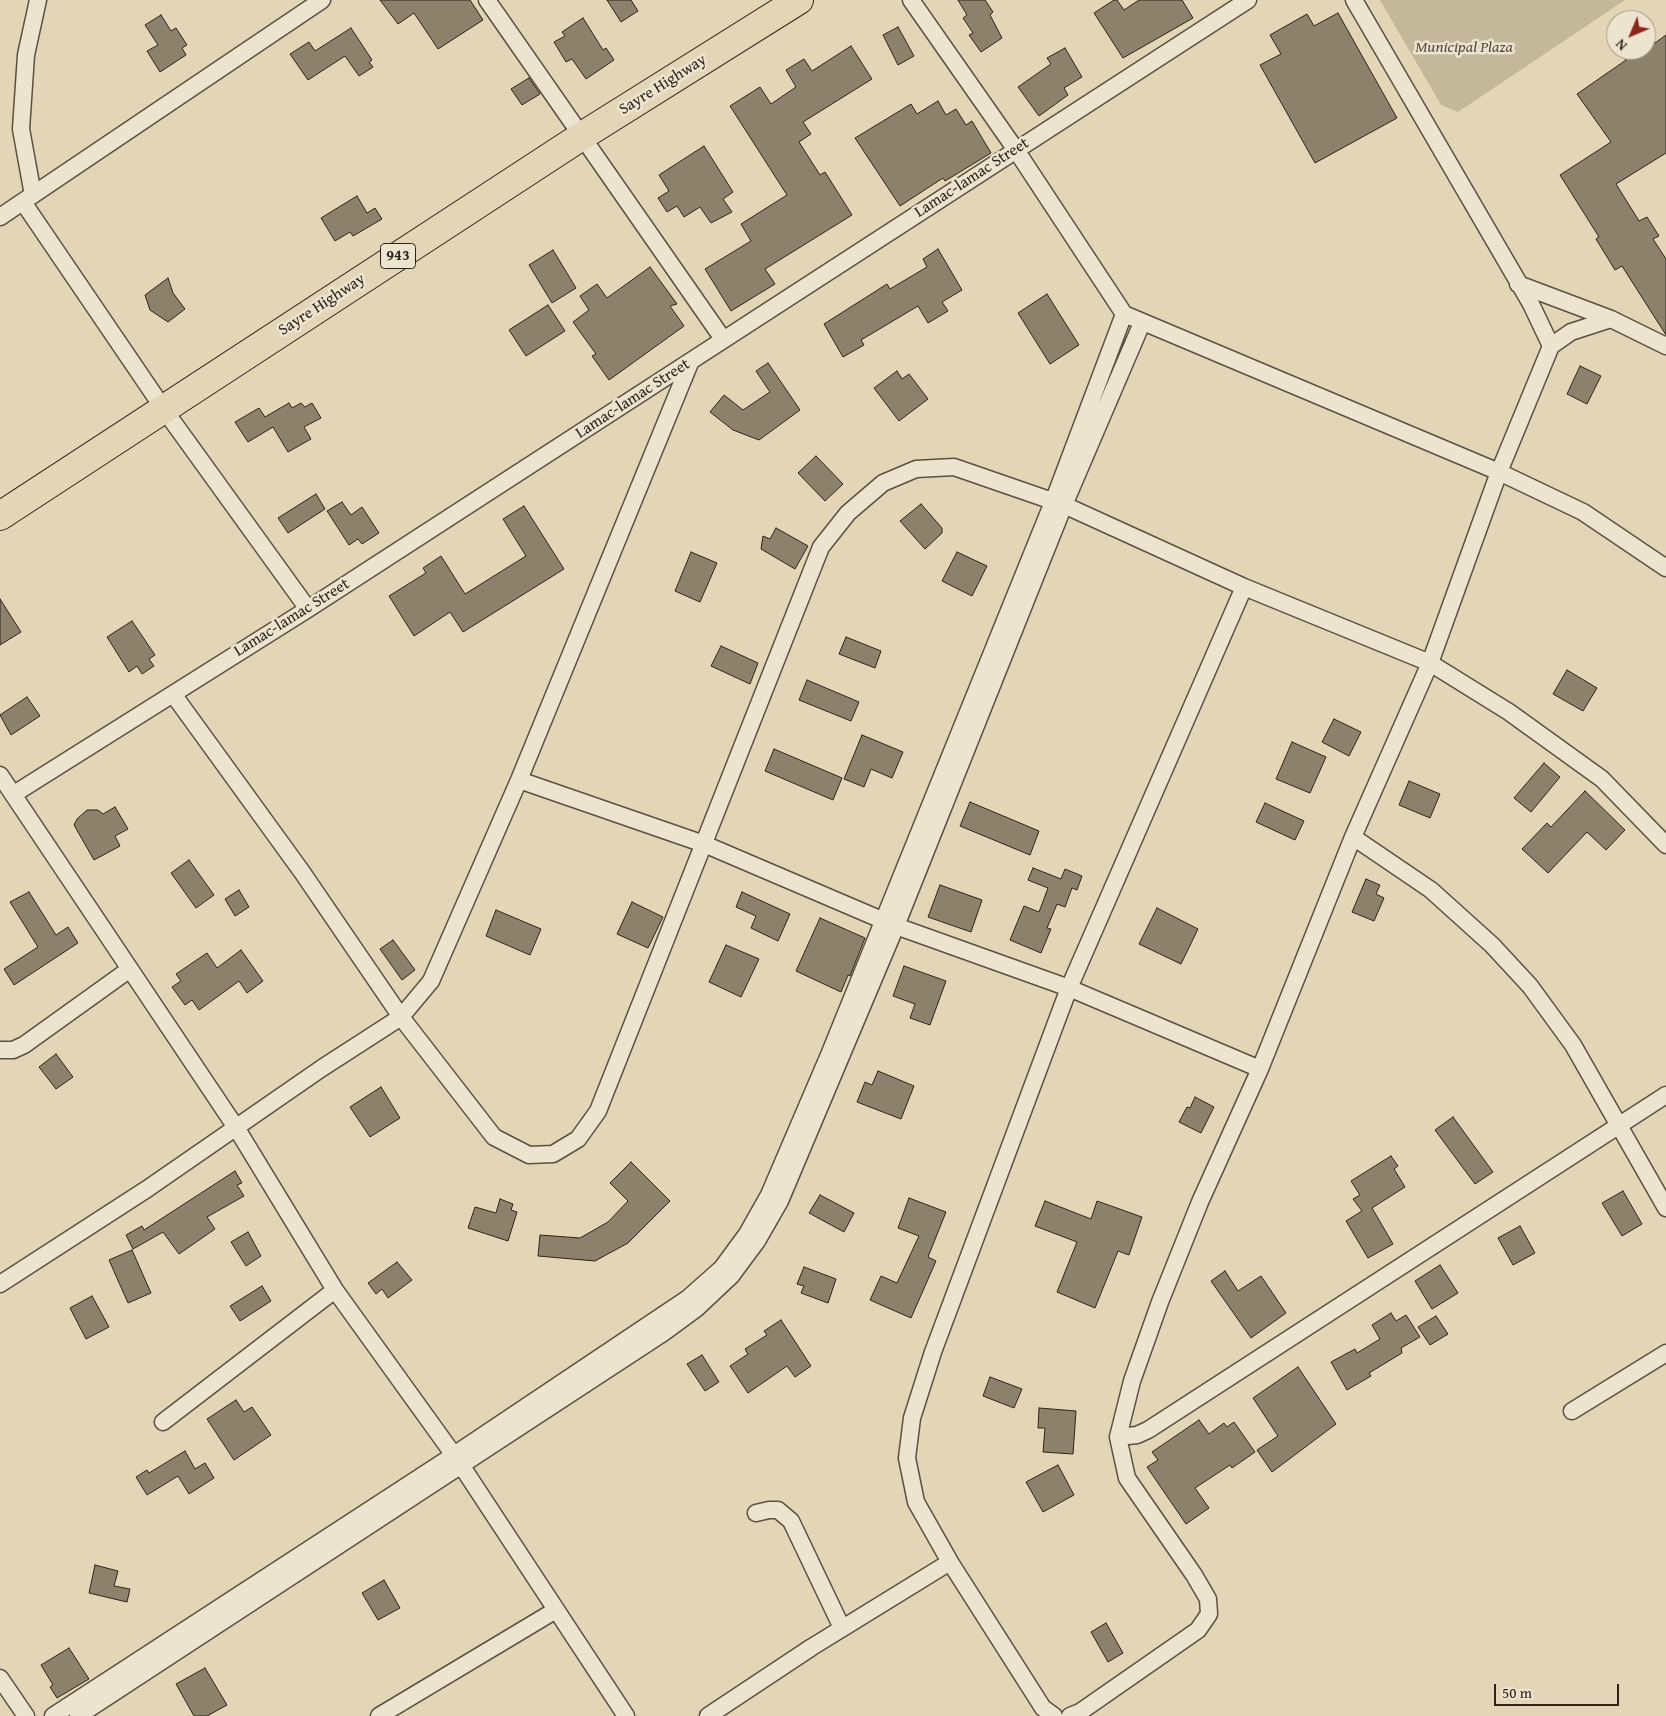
<!DOCTYPE html>
<style>
body{margin:0}
#map{position:relative;width:1666px;height:1716px;overflow:hidden;background:#e3d6b6;font-family:"Gentium Book Plus",serif}
canvas{display:block}
.north{position:absolute;left:1606px;top:10px;width:50px;height:50px;box-sizing:border-box;background:#ede4d0;border:1px solid #a19787;border-radius:50%;rotate:225deg;font-size:14px;font-weight:700;line-height:20px;text-align:center;color:#2e241a}
.north::after{content:'';display:block;margin:auto;width:18px;height:22px;background:#8f2418;clip-path:polygon(50% 0,100% 100%,50% 72%,0 100%)}
.scale{position:absolute;left:1494px;top:1684px;width:125px;height:22px;box-sizing:border-box;border:2px solid #2e241a;border-top:0;padding-left:6px;font-size:15px;line-height:18px;white-space:nowrap;color:#2e241a;-webkit-text-stroke:4px #ede4d0;paint-order:stroke}
</style>
<div id="map">
<canvas width="1666" height="1716"></canvas>
<div class="north">N</div>
<div class="scale">50 m</div>
</div>
<script>
const g = document.querySelector('canvas').getContext('2d');
g.lineJoin = 'round';
function fillPath(path, color) {
  g.fillStyle = color;
  g.fill(path, 'evenodd');
}
function shape(rows) {
  const path = new Path2D();
  for (const r of rows) {
    path.moveTo(r[0], r[1]);
    for (let i = 2; i < r.length; i += 2) path.lineTo(r[i], r[i + 1]);
  }
  return path;
}
function trace(path, color, width, dash) {
  g.strokeStyle = color;
  g.lineWidth = width;
  g.lineCap = dash ? 'butt' : 'round';
  g.setLineDash(dash || []);
  g.stroke(path);
}
function drawText(font, color, halo, rows, align = 'center') {
  g.font = font + ' "Gentium Book Plus",serif';
  g.lineWidth = 5;
  g.setLineDash([]);
  g.textBaseline = 'middle';
  g.strokeStyle = halo;
  g.fillStyle = color;
  for (const [text, x, y, turn = 0] of rows) {
    g.save();
    g.translate(x, y);
    g.rotate((+turn || 0) * Math.PI / 180);
    g.textAlign = isNaN(turn) ? turn : align;
    if (halo) g.strokeText(text, 0, 0);
    g.fillText(text, 0, 0);
    g.restore();
  }
}
fillPath(shape([
 [1380,0,1625,0,1458,112,1441,105]
]), '#c4b89b');
const building = shape([
 [380,0,470,0,483,20,438,49,414,13,398,24,380,0],
 [607,0,631,0,638,11,621,22,607,0],
 [958,0,985,0,993,12,990,15,1002,38,981,52,969,35,973,33,963,18,967,15,958,0],
 [1114,0,1117,0,1124,10,1139,0,1182,0,1193,18,1123,58,1094,13,1114,0],
 [1338,13,1397,118,1315,163,1260,65,1281,54,1270,35,1307,14,1314,26,1338,13],
 [161,15,171,31,176,28,187,45,182,48,186,55,160,72,147,51,158,45,145,25,161,15],
 [583,18,603,50,606,48,614,60,586,79,572,59,566,62,554,42,565,36,562,32,583,18],
 [898,27,914,56,898,65,883,35,898,27],
 [351,28,372,60,369,62,373,67,359,76,345,56,308,80,290,54,309,42,315,51,351,28],
 [1646,30,1655,43,1666,35,1666,153,1616,184,1639,221,1647,217,1659,236,1653,239,1666,259,1666,335,1622,266,1615,270,1596,239,1599,237,1560,175,1611,142,1577,94,1626,60,1619,50,1646,50,1646,30],
 [851,46,872,79,803,122,811,134,799,142,820,175,825,172,852,215,765,269,775,284,731,311,705,269,751,241,741,224,787,195,730,106,760,87,771,104,796,87,786,70,804,59,812,71,851,46],
 [1065,48,1082,77,1064,88,1068,95,1039,116,1018,87,1051,64,1047,58,1065,48],
 [529,78,540,94,522,105,511,89,529,78],
 [938,101,946,115,956,109,966,125,972,121,991,153,945,181,943,178,900,206,855,138,911,104,917,114,938,101],
 [704,146,733,192,723,199,732,212,711,223,700,207,684,217,677,206,667,212,658,198,669,191,659,175,704,146],
 [357,196,367,213,375,208,382,219,353,236,350,232,335,241,321,218,357,196],
 [938,249,962,290,942,302,948,311,928,323,918,306,861,340,864,345,843,357,824,324,887,284,890,289,927,267,923,259,938,249],
 [553,250,576,288,552,303,529,265,553,250],
 [650,267,677,304,670,306,684,326,609,380,592,356,596,354,573,322,589,310,580,296,597,284,607,298,650,267],
 [168,278,173,293,185,309,168,322,150,310,145,295,168,278],
 [1047,294,1079,345,1050,364,1018,313,1047,294],
 [548,305,565,331,526,356,509,330,548,305],
 [768,363,800,410,759,440,733,430,710,412,724,395,743,410,770,392,756,371,768,363],
 [1580,366,1601,376,1587,404,1567,394,1580,366],
 [897,371,902,379,909,374,928,399,899,421,874,388,897,371],
 [289,403,292,408,301,403,305,407,312,403,321,418,304,427,311,439,288,452,273,427,248,442,235,422,259,408,265,417,289,403],
 [816,456,843,484,825,501,798,473,816,456],
 [316,494,325,509,288,533,278,518,316,494],
 [342,502,351,515,362,507,379,533,362,544,358,539,349,545,327,511,342,502],
 [921,504,942,528,942,533,925,549,900,521,921,504],
 [524,506,564,569,463,632,450,612,414,636,389,596,426,573,423,568,441,556,465,594,526,556,503,519,524,506],
 [776,528,808,546,795,569,761,549,763,536,770,539,776,528],
 [691,552,717,563,700,602,675,591,691,552],
 [957,552,987,566,972,596,942,581,957,552],
 [0,599,21,632,0,645,0,599],
 [132,621,155,655,149,659,154,666,142,674,137,666,129,672,107,637,132,621],
 [846,637,881,651,875,668,839,654,846,637],
 [721,646,758,663,750,684,711,666,721,646],
 [1567,670,1597,688,1583,711,1553,694,1567,670],
 [807,680,859,702,851,721,799,700,807,680],
 [27,697,40,716,11,735,0,715,27,697],
 [1334,719,1361,732,1349,756,1322,742,1334,719],
 [862,735,903,752,892,778,871,769,864,787,844,779,862,735],
 [1292,742,1326,757,1310,793,1276,779,1292,742],
 [774,749,842,778,833,800,765,771,774,749],
 [1544,763,1560,777,1531,812,1514,798,1544,763],
 [1409,781,1440,794,1430,818,1399,805,1409,781],
 [1585,791,1625,830,1606,850,1587,832,1548,873,1522,849,1547,823,1551,827,1585,791],
 [970,802,1039,831,1030,855,960,826,970,802],
 [1265,803,1304,821,1295,840,1256,822,1265,803],
 [115,807,128,829,115,836,120,846,94,860,74,825,77,819,87,810,98,810,103,814,115,807],
 [189,860,214,895,196,908,171,873,189,860],
 [1033,868,1061,879,1065,869,1082,876,1077,890,1072,888,1065,907,1057,904,1047,928,1051,929,1041,953,1010,940,1024,906,1039,912,1048,888,1028,880,1033,868],
 [1366,879,1380,885,1376,894,1384,898,1374,921,1352,912,1366,879],
 [940,885,982,900,971,932,928,917,940,885],
 [239,890,249,907,235,916,225,899,239,890],
 [29,892,56,935,68,927,78,943,14,985,4,969,38,947,10,902,29,892],
 [742,892,790,914,778,941,751,928,756,916,736,907,742,892],
 [632,902,663,917,648,948,617,934,632,902],
 [1157,908,1198,929,1181,964,1139,944,1157,908],
 [496,910,541,929,530,955,486,936,496,910],
 [820,918,865,938,850,976,848,975,841,992,796,971,820,918],
 [393,940,415,970,402,980,380,949,393,940],
 [726,945,759,959,741,997,709,982,726,945],
 [241,950,263,981,247,993,239,981,199,1010,192,1000,185,1005,172,987,181,981,176,974,207,953,217,968,241,950],
 [904,966,946,981,930,1025,910,1018,915,1004,893,996,904,966],
 [56,1054,73,1077,56,1089,39,1067,56,1054],
 [878,1071,914,1086,901,1119,857,1102,865,1082,872,1085,878,1071],
 [381,1087,400,1118,370,1137,350,1107,381,1087],
 [1195,1097,1214,1107,1201,1133,1179,1122,1187,1107,1190,1108,1195,1097],
 [1453,1117,1493,1172,1475,1184,1435,1130,1453,1117],
 [1391,1156,1398,1166,1394,1169,1405,1187,1372,1208,1393,1244,1368,1258,1346,1221,1362,1211,1353,1199,1360,1195,1351,1181,1391,1156],
 [631,1162,670,1201,628,1243,595,1261,538,1256,540,1235,580,1238,608,1222,628,1201,610,1183,631,1162],
 [235,1171,242,1183,237,1185,244,1196,207,1217,215,1229,179,1254,163,1232,133,1249,126,1235,142,1226,144,1230,235,1171],
 [1623,1191,1642,1224,1622,1236,1602,1203,1623,1191],
 [820,1195,854,1213,844,1232,809,1213,820,1195],
 [909,1198,946,1212,928,1257,936,1261,911,1318,870,1300,881,1276,897,1283,919,1236,898,1228,909,1198],
 [500,1199,513,1204,511,1210,517,1212,508,1241,468,1228,475,1207,496,1213,500,1199],
 [1045,1201,1091,1219,1097,1201,1142,1217,1129,1255,1118,1251,1095,1308,1057,1292,1077,1242,1035,1226,1045,1201],
 [1520,1226,1535,1253,1513,1265,1498,1238,1520,1226],
 [248,1232,261,1256,246,1266,231,1242,248,1232],
 [132,1250,151,1293,128,1303,109,1260,132,1250],
 [397,1262,412,1280,388,1298,382,1289,376,1294,368,1283,397,1262],
 [1440,1265,1458,1293,1432,1309,1415,1281,1440,1265],
 [804,1267,836,1279,828,1303,801,1293,804,1286,797,1284,804,1267],
 [1225,1271,1238,1291,1261,1276,1286,1313,1251,1338,1211,1281,1225,1271],
 [262,1286,271,1301,240,1321,230,1306,262,1286],
 [92,1296,109,1327,86,1339,70,1308,92,1296],
 [1391,1313,1396,1321,1406,1315,1420,1337,1401,1348,1402,1353,1369,1373,1371,1376,1347,1390,1331,1362,1355,1349,1357,1353,1380,1339,1372,1325,1391,1313],
 [1436,1316,1448,1334,1430,1345,1418,1327,1436,1316],
 [781,1320,811,1366,795,1377,787,1366,748,1393,730,1366,748,1354,745,1349,767,1335,764,1331,781,1320],
 [702,1355,719,1382,705,1391,687,1364,702,1355],
 [1298,1367,1336,1424,1272,1472,1257,1450,1278,1436,1253,1398,1298,1367],
 [990,1377,1022,1389,1014,1408,983,1396,990,1377],
 [236,1400,244,1412,252,1407,271,1435,234,1460,207,1419,236,1400],
 [1039,1408,1076,1411,1073,1454,1043,1452,1045,1428,1038,1428,1039,1408],
 [1199,1420,1209,1434,1224,1423,1227,1427,1234,1422,1255,1452,1232,1468,1230,1465,1195,1488,1209,1508,1186,1524,1147,1467,1158,1460,1152,1452,1199,1420],
 [185,1451,195,1469,205,1463,214,1478,189,1494,178,1476,147,1495,136,1477,147,1470,149,1473,185,1451],
 [1058,1465,1074,1495,1043,1512,1026,1482,1058,1465],
 [95,1565,118,1571,114,1586,130,1589,127,1602,89,1593,95,1565],
 [384,1580,400,1608,378,1620,362,1593,384,1580],
 [1106,1623,1123,1653,1108,1662,1091,1632,1106,1623],
 [69,1648,89,1679,57,1698,50,1687,53,1685,41,1665,69,1648],
 [205,1668,227,1705,207,1716,194,1716,176,1684,205,1668]
]);
fillPath(building, '#8c816b');
trace(building, '#2e241a', 1);
const minor = shape([
 [487,0,723,339],
 [911,0,1016,150,1124,314,1499,472,1583,512,1666,568],
 [1354,0,1531,304,1551,346],
 [33,195,21,129,26,55,38,0],
 [23,202,163,408,308,609],
 [0,217,322,0],
 [1518,284,1611,319,1666,346],
 [1611,319,1571,332,1551,346,1499,472,1430,663,1353,837,1260,1069,1200,1202,1160,1302,1132,1381,1118,1437,1137,1435,1148,1430,1666,1095],
 [173,694,302,872,401,1017,494,1137,529,1155,553,1154,578,1139,598,1111,821,547,848,513,883,483,916,469,954,467,1064,505,1244,587,1430,663,1509,712,1602,779,1666,845],
 [0,775,237,1129,335,1290,461,1465,626,1716],
 [519,780,704,844,896,926,1069,988,1260,1069],
 [14,794,308,609,1248,0],
 [1353,837,1431,890,1492,945,1530,986,1573,1045,1666,1208],
 [0,1050,13,1050,24,1045,130,969],
 [0,1284,147,1189,322,1068,401,1017,431,981,519,780,690,363],
 [1572,1411,1666,1353],
 [163,1422,335,1290],
 [756,1513,769,1510,778,1510,791,1521,842,1628],
 [0,1678,26,1716],
 [53,1716,454,1455,687,1299,722,1268,747,1234,769,1195,829,1055,1053,502,1124,314],
 [78,1716,663,1333,697,1308,731,1276,757,1241,780,1201,896,926,1064,505,1142,323],
 [379,1716,556,1610],
 [708,1716,812,1647,950,1562],
 [1054,1716,1043,1708,950,1562,916,1502,907,1458,912,1418,933,1352,1069,988,1244,587],
 [1070,1716,1080,1712,1198,1630,1209,1614,1208,1599,1194,1575,1127,1478,1118,1437]
]);
const trunk = shape([
 [0,516,582,136,799,0]
]);
trace(minor, '#5b5041', 19);
trace(trunk, '#2e241a', 30);
trace(minor, '#ede4d0', 16);
trace(trunk, '#e3d6b6', 28);
for (const [x, y, w] of [
 [398,256,35]
]) {
  const box = new Path2D();
  box.roundRect(x - w / 2, y - 12.5, w, 25, 4);
  g.fillStyle = '#ede4d0';
  g.fill(box);
  trace(box, '#2e241a', 1);
}
drawText('bold 15px', '#2e241a', null, [
 ["943",398,256]
]);
drawText('italic 16px', '#54493a', '#ede4d0', [
 ["Municipal Plaza",1464,48]
]);
drawText('16px', '#2e241a', '#ede4d0', [
 ["Sayre Highway",663,85,-32],
 ["Lamac-lamac Street",972,178,-33],
 ["Sayre Highway",322,305,-33],
 ["Lamac-lamac Street",633,399,-33],
 ["Lamac-lamac Street",292,618,-32]
]);
</script>
